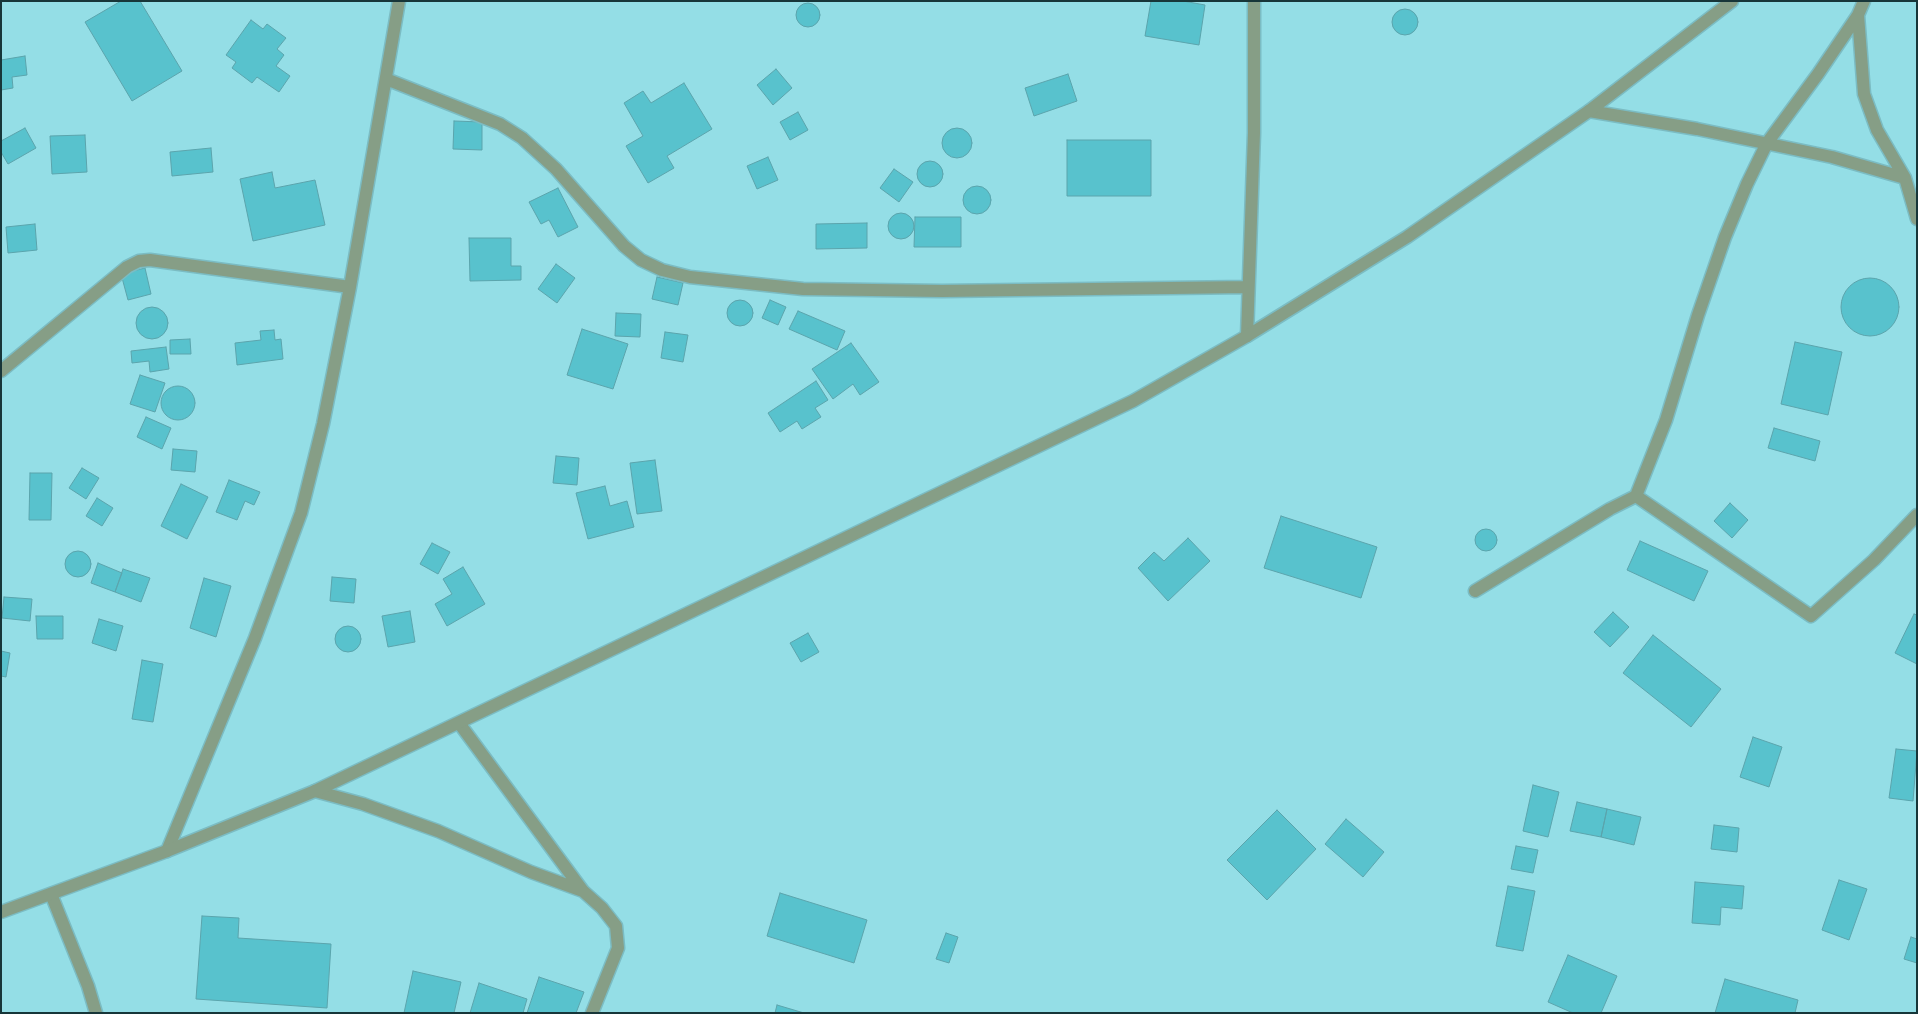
<!DOCTYPE html>
<style>
body{margin:0}
#map{position:relative;width:1918px;height:1014px;overflow:hidden;background:#94dee6;font-family:"DM Sans",sans-serif}
canvas{display:block}
.frame{position:absolute;inset:0;border:2px solid #173639;pointer-events:none}
</style>
<div id="map">
<canvas width="1918" height="1014"></canvas>
<div class="frame"></div>
</div>
<script>
const g = document.querySelector('canvas').getContext('2d');
g.lineJoin = 'round';
function fillPath(path, color) {
  g.fillStyle = color;
  g.fill(path, 'evenodd');
}
function shape(rows) {
  const path = new Path2D();
  for (const r of rows) {
    if (r.length === 3) {
      path.moveTo(r[0] + r[2], r[1]);
      path.arc(r[0], r[1], r[2], 0, 2 * Math.PI);
      continue;
    }
    path.moveTo(r[0], r[1]);
    for (let i = 2; i < r.length; i += 2) path.lineTo(r[i], r[i + 1]);
  }
  return path;
}
function trace(path, color, width, dash) {
  g.strokeStyle = color;
  g.lineWidth = width;
  g.lineCap = dash ? 'butt' : 'round';
  g.setLineDash(dash || []);
  g.stroke(path);
}
const building = shape([
 [121,1,140,1,182,71,132,101,85,22,121,1],
 [1151,1,1183,1,1205,5,1199,45,1145,36,1151,1],
 [808,15,12],
 [1405,22,13],
 [251,20,263,29,267,24,286,38,277,49,284,55,276,66,290,76,279,92,257,77,252,83,232,68,236,62,226,55,251,20],
 [25,56,27,75,12,77,13,88,1,90,1,60,25,56],
 [776,69,792,88,773,105,757,85,776,69],
 [1068,74,1077,101,1034,116,1025,88,1068,74],
 [684,83,712,129,667,156,674,168,648,183,626,146,643,136,624,103,643,91,651,103,684,83],
 [798,112,808,130,790,140,780,122,798,112],
 [454,121,482,122,482,150,453,149,454,121],
 [25,128,36,148,8,164,1,152,1,141,25,128],
 [957,143,15],
 [85,135,87,172,52,174,50,136,85,135],
 [1067,140,1151,140,1151,196,1067,196,1067,140],
 [211,148,213,172,172,176,170,152,211,148],
 [768,157,778,180,757,189,747,166,768,157],
 [930,174,13],
 [894,169,913,182,899,202,880,188,894,169],
 [272,172,275,188,315,180,325,225,253,241,240,179,272,172],
 [977,200,14],
 [558,188,578,227,558,237,549,220,541,224,529,202,558,188],
 [901,226,13],
 [915,217,961,217,961,247,914,247,915,217],
 [867,223,867,248,816,249,816,224,867,223],
 [35,224,37,250,8,253,6,227,35,224],
 [469,238,511,238,511,266,521,266,521,280,470,281,469,238],
 [556,264,575,278,557,303,538,289,556,264],
 [145,268,151,294,128,300,121,274,145,268],
 [657,277,683,283,678,305,652,299,657,277],
 [1870,307,29],
 [770,300,786,307,778,325,762,318,770,300],
 [740,313,13],
 [152,323,16],
 [798,311,845,331,837,350,789,329,798,311],
 [616,313,641,314,640,337,615,336,616,313],
 [582,329,628,344,613,389,567,375,582,329],
 [274,330,275,340,281,339,283,359,237,365,235,343,261,340,260,331,274,330],
 [665,332,688,335,683,362,661,358,665,332],
 [190,339,191,354,170,354,170,340,190,339],
 [1795,342,1842,352,1828,415,1781,404,1795,342],
 [851,343,879,382,860,395,853,384,833,399,812,369,851,343],
 [166,347,169,369,150,372,149,361,132,363,131,351,166,347],
 [140,375,165,383,155,412,130,404,140,375],
 [816,381,828,400,815,408,821,417,802,429,797,421,780,432,768,413,816,381],
 [178,403,17],
 [146,417,171,428,162,449,137,437,146,417],
 [1774,428,1820,441,1815,461,1768,448,1774,428],
 [173,449,197,451,195,472,171,470,173,449],
 [556,456,579,458,577,485,553,483,556,456],
 [655,460,662,511,637,514,630,463,655,460],
 [82,468,99,478,86,499,69,488,82,468],
 [30,473,52,473,51,520,29,520,30,473],
 [229,480,260,492,254,505,245,501,237,520,216,512,229,480],
 [181,484,208,497,187,539,161,526,181,484],
 [605,486,610,506,627,501,634,527,588,539,576,493,605,486],
 [97,498,113,508,102,526,86,516,97,498],
 [1730,503,1748,520,1732,538,1714,521,1730,503],
 [1281,516,1377,547,1361,598,1264,568,1281,516],
 [1486,540,11],
 [1188,538,1210,561,1168,601,1138,568,1154,552,1164,561,1188,538],
 [1640,541,1708,571,1694,601,1627,570,1640,541],
 [432,543,450,552,438,574,420,564,432,543],
 [78,564,13],
 [98,563,122,573,115,592,91,583,98,563],
 [463,567,485,604,447,626,435,604,452,594,443,579,463,567],
 [123,569,150,578,141,602,115,592,123,569],
 [332,577,356,579,354,603,330,601,332,577],
 [204,578,231,586,216,637,190,628,204,578],
 [4,597,32,599,30,621,2,618,4,597],
 [410,611,415,642,388,647,382,616,410,611],
 [1613,612,1629,627,1610,647,1594,632,1613,612],
 [1914,614,1917,615,1917,664,1895,653,1914,614],
 [36,616,63,616,63,639,37,639,36,616],
 [99,619,123,626,116,651,92,643,99,619],
 [348,639,13],
 [808,633,819,652,801,662,790,643,808,633],
 [1653,635,1721,689,1691,727,1623,673,1653,635],
 [1,651,10,653,6,677,1,676,1,651],
 [142,660,163,664,153,722,132,719,142,660],
 [1753,737,1782,747,1769,787,1740,777,1753,737],
 [1896,749,1917,751,1913,801,1889,798,1896,749],
 [1533,785,1559,792,1548,837,1523,831,1533,785],
 [1577,802,1607,809,1601,837,1570,831,1577,802],
 [1607,809,1641,817,1634,845,1601,837,1607,809],
 [1277,810,1316,849,1267,900,1227,860,1277,810],
 [1346,819,1384,852,1363,877,1325,844,1346,819],
 [1714,825,1739,828,1737,852,1711,849,1714,825],
 [1516,846,1538,850,1533,873,1511,869,1516,846],
 [1839,880,1867,889,1849,940,1822,930,1839,880],
 [1695,882,1744,886,1742,909,1721,907,1720,925,1692,923,1695,882],
 [1508,886,1535,891,1523,951,1496,946,1508,886],
 [780,893,867,920,854,963,767,936,780,893],
 [202,916,239,918,238,938,331,944,327,1008,196,999,202,916],
 [946,933,958,937,949,963,936,959,946,933],
 [1911,937,1917,939,1917,963,1904,959,1911,937],
 [1568,955,1617,976,1601,1013,1573,1013,1548,1002,1568,955],
 [413,971,461,982,454,1013,404,1013,413,971],
 [539,977,584,992,576,1013,527,1013,539,977],
 [1725,979,1798,1000,1795,1013,1715,1013,1725,979],
 [479,983,527,999,523,1013,470,1013,479,983],
 [777,1005,804,1013,775,1013,777,1005]
]);
fillPath(building, '#58c2cd');
trace(building, '#5ba4ac', 1);
const minor = shape([
 [1858,15,1864,94,1877,130,1905,178,1917,219],
 [386,79,500,124,522,138,556,169,624,246,641,260,662,270,690,277,803,289,942,291,1247,287],
 [1589,111,1697,129,1832,157,1905,178],
 [1247,336,1254,133,1254,1],
 [1,371,127,267,139,261,150,260,350,287],
 [1636,496,1811,616,1874,560,1917,515],
 [1475,591,1610,509,1636,496,1666,420,1698,315,1725,237,1747,184,1767,143,1818,74,1858,15,1864,1],
 [459,723,583,891,602,908,616,926,618,948,592,1013],
 [315,791,363,804,438,831,531,872,583,891],
 [167,851,255,638,301,513,323,424,350,287,399,1],
 [51,894,88,986,96,1013]
]);
const tertiary = shape([
 [1,912,167,851,315,791,1133,401,1247,336,1407,237,1589,111,1732,1]
]);
trace(minor, '#7bbcc3', 15);
trace(tertiary, '#7bbcc3', 15);
trace(minor, '#869e86', 12);
trace(tertiary, '#869e86', 12);
</script>
